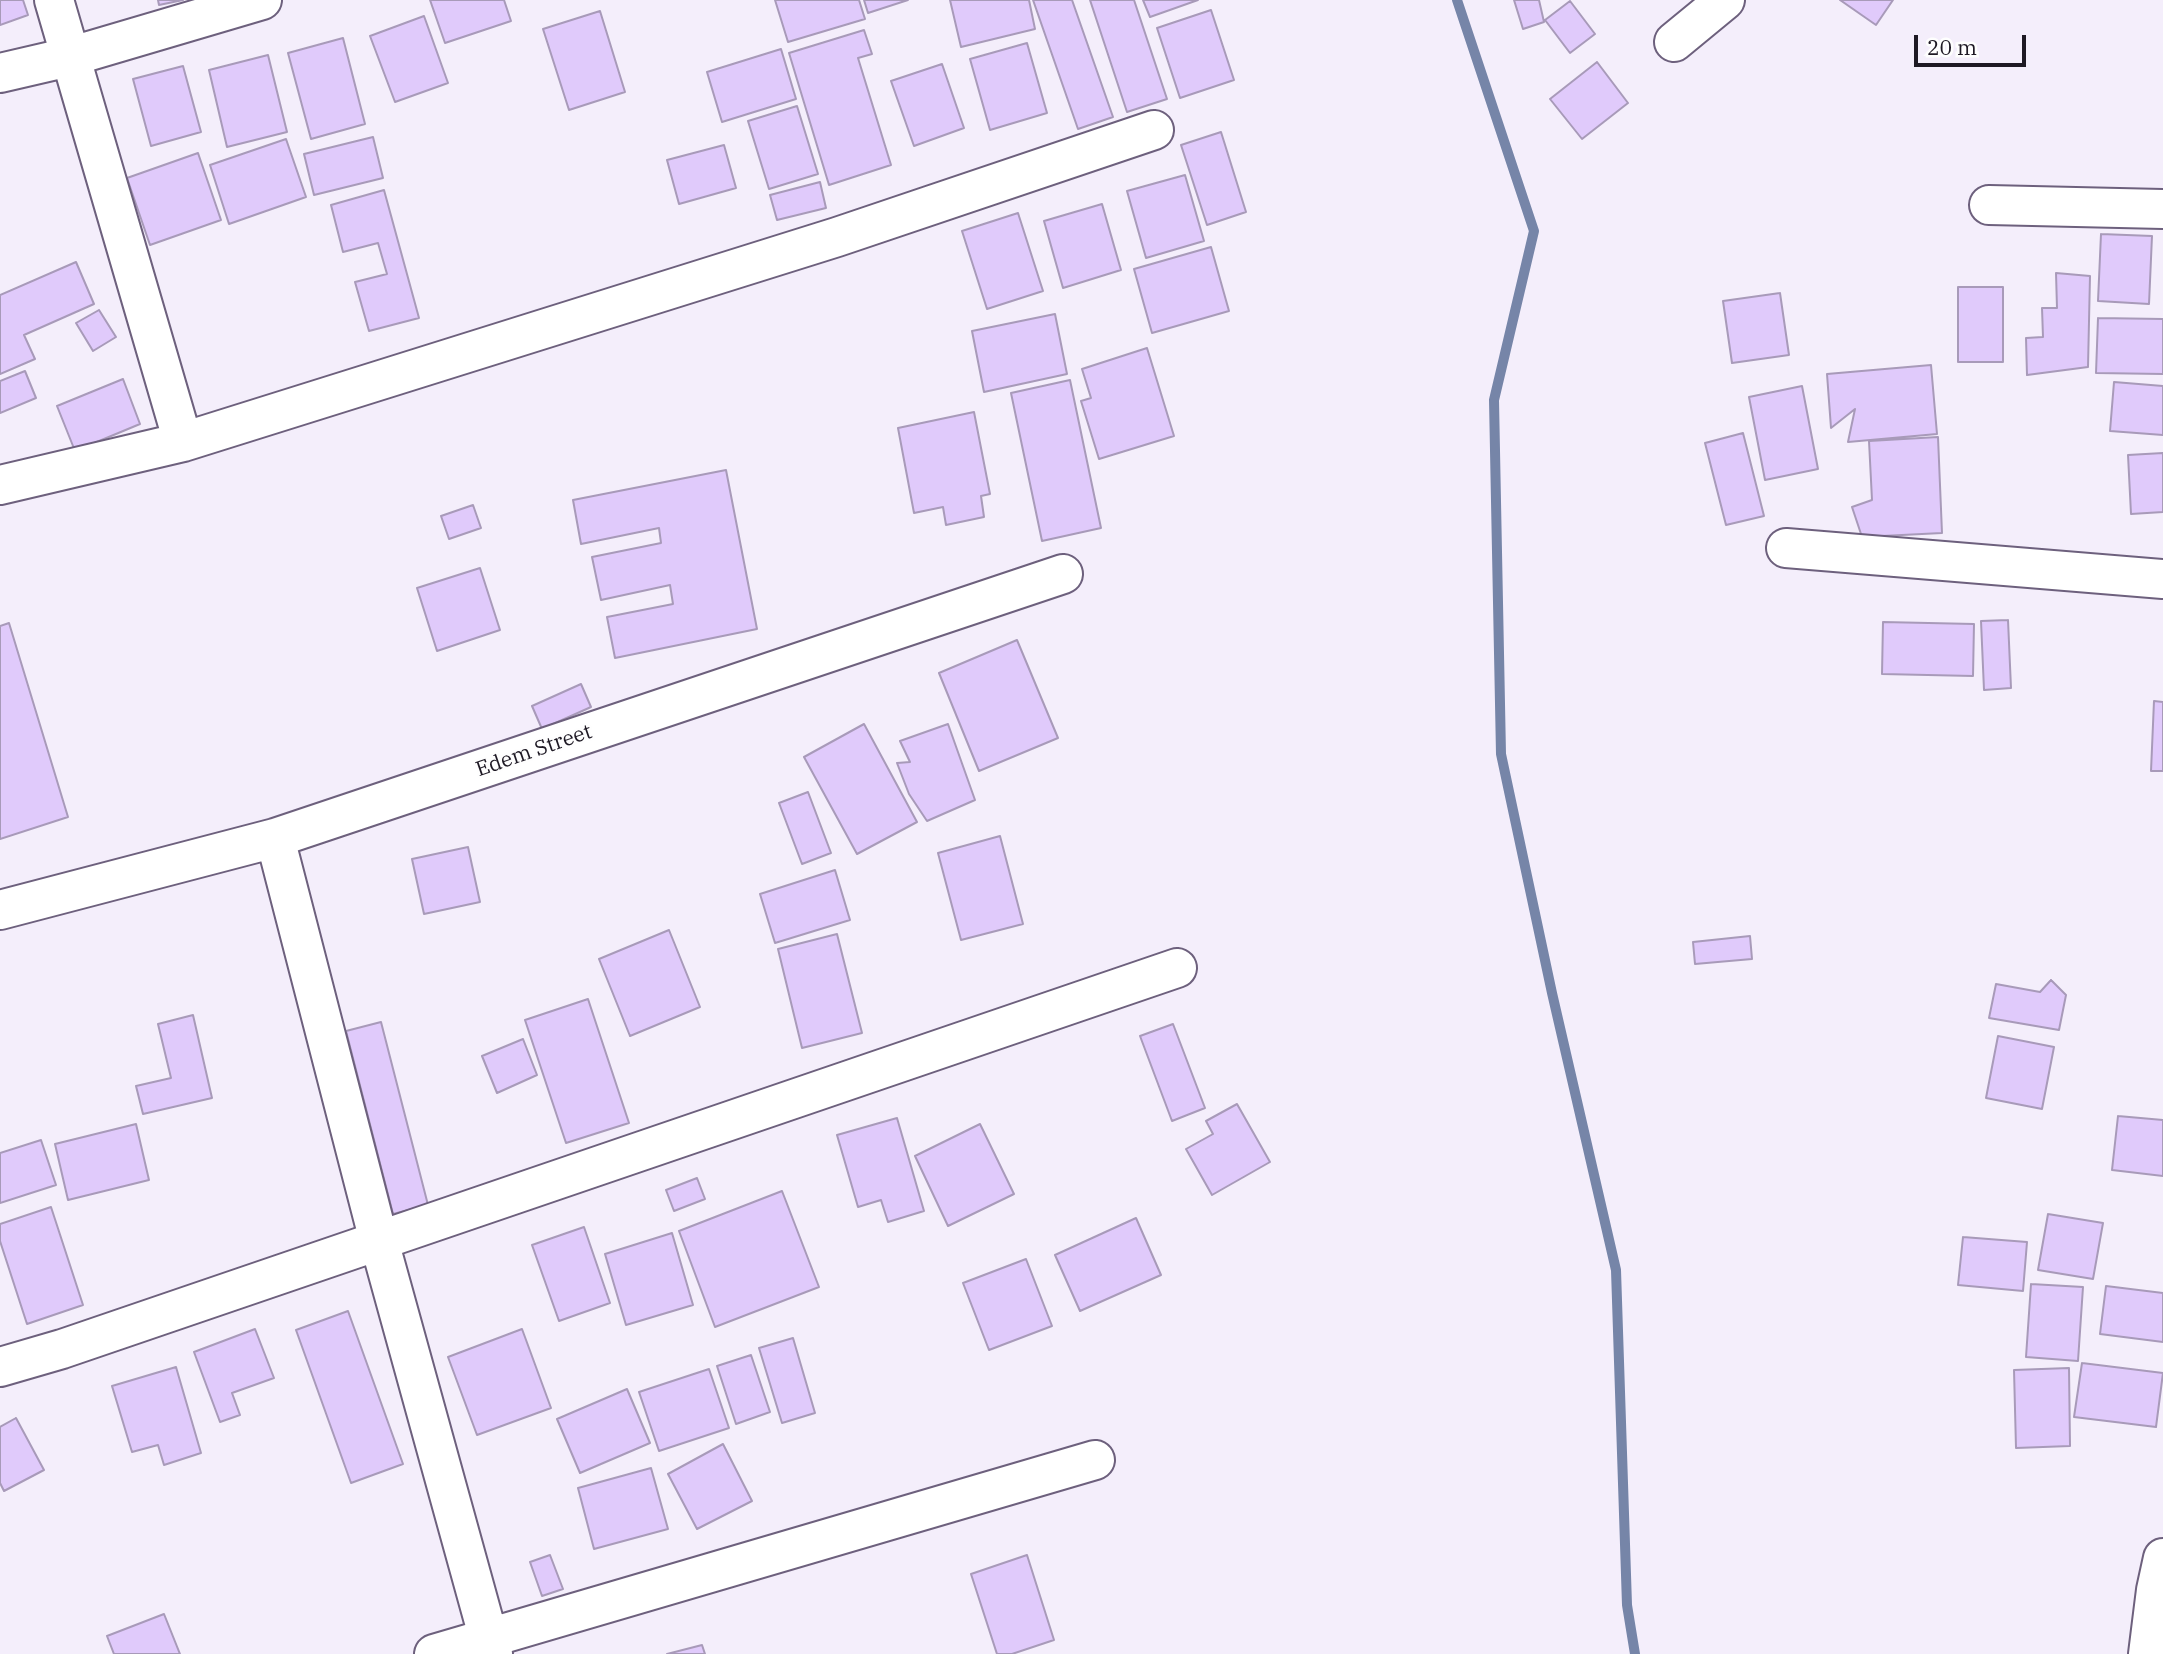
<!DOCTYPE html>
<style>
body{margin:0}
#map{position:relative;width:2163px;height:1654px;overflow:hidden;background:#f4eefb;font-family:"IBM Plex Serif",serif}
canvas{display:block}
.scale{position:absolute;left:1914px;top:35px;width:112px;height:32px;box-sizing:border-box;border:4px solid #1e1924;border-top:0;padding-left:9px;font-size:21px;line-height:24px;white-space:nowrap;color:#1e1924;-webkit-text-stroke:5px #fefefe;paint-order:stroke}
</style>
<div id="map">
<canvas width="2163" height="1654"></canvas>
<div class="scale">20 m</div>
</div>
<script>
const g = document.querySelector('canvas').getContext('2d');
g.lineJoin = 'round';
function shape(rows) {
  const path = new Path2D();
  for (const r of rows) {
    path.moveTo(r[0], r[1]);
    for (let i = 2; i < r.length; i += 2) path.lineTo(r[i], r[i + 1]);
  }
  return path;
}
function trace(path, color, width, dash) {
  g.strokeStyle = color;
  g.lineWidth = width;
  g.lineCap = dash ? 'butt' : 'round';
  g.setLineDash(dash || []);
  g.stroke(path);
}
function fillPath(path, color) {
  g.fillStyle = color;
  g.fill(path, 'evenodd');
}
function drawText(font, color, halo, rows, align = 'center') {
  g.font = font + ' "IBM Plex Serif",serif';
  g.lineWidth = 5;
  g.setLineDash([]);
  g.textBaseline = 'middle';
  g.strokeStyle = halo;
  g.fillStyle = color;
  for (const [text, x, y, turn = 0] of rows) {
    g.save();
    g.translate(x, y);
    g.rotate((+turn || 0) * Math.PI / 180);
    g.textAlign = isNaN(turn) ? turn : align;
    if (halo) g.strokeText(text, 0, 0);
    g.fillText(text, 0, 0);
    g.restore();
  }
}
trace(shape([
 [1457,0,1534,231,1494,400,1501,754,1552,993,1616,1270,1627,1605,1635,1654]
]), '#7685a8', 10);
const building = shape([
 [0,0,23,0,28,15,0,25,0,0],
 [158,0,183,0,159,5,158,0],
 [430,0,504,0,511,21,445,43,430,0],
 [775,0,859,0,865,19,788,42,775,0],
 [864,0,908,0,868,13,864,0],
 [950,0,1029,0,1035,29,961,47,950,0],
 [1033,0,1072,0,1113,117,1078,129,1033,0],
 [1090,0,1134,0,1167,99,1127,112,1090,0],
 [1143,0,1198,0,1150,17,1143,0],
 [1514,0,1539,0,1544,22,1523,29,1514,0],
 [1840,0,1893,0,1876,25,1840,0],
 [1570,1,1595,34,1570,53,1545,20,1570,1],
 [1211,10,1234,80,1180,98,1157,28,1211,10],
 [600,11,625,92,569,110,543,29,600,11],
 [424,16,448,83,395,102,370,36,424,16],
 [864,30,872,54,858,58,891,165,829,185,789,53,864,30],
 [343,38,365,124,311,139,288,53,343,38],
 [1027,43,1047,113,990,130,970,59,1027,43],
 [781,49,796,99,722,122,707,72,781,49],
 [268,55,287,132,227,147,209,70,268,55],
 [1597,62,1628,103,1582,139,1550,99,1597,62],
 [942,64,964,128,914,146,891,81,942,64],
 [183,66,201,132,151,146,133,79,183,66],
 [797,106,818,174,769,189,748,121,797,106],
 [1221,132,1246,212,1207,225,1181,145,1221,132],
 [373,137,383,178,314,195,304,154,373,137],
 [286,139,306,197,229,224,210,165,286,139],
 [724,145,736,188,679,204,667,160,724,145],
 [198,153,221,220,150,245,127,178,198,153],
 [1185,175,1204,241,1146,258,1127,191,1185,175],
 [820,182,826,208,777,220,770,195,820,182],
 [384,190,419,318,369,331,355,282,387,274,378,243,343,252,331,205,384,190],
 [1102,204,1121,270,1063,288,1044,221,1102,204],
 [1018,213,1043,291,987,309,962,231,1018,213],
 [2101,234,2152,236,2149,304,2098,301,2101,234],
 [1211,247,1229,311,1152,333,1134,269,1211,247],
 [76,262,94,304,24,335,35,359,0,374,0,295,76,262],
 [2056,273,2090,276,2088,367,2027,375,2026,338,2043,337,2042,308,2057,308,2056,273],
 [1958,287,2003,287,2003,362,1958,362,1958,287],
 [1780,293,1789,355,1732,363,1723,301,1780,293],
 [99,310,116,337,93,351,76,323,99,310],
 [1055,314,1067,374,984,392,972,331,1055,314],
 [2098,318,2163,319,2163,374,2096,373,2098,318],
 [1147,348,1174,436,1099,459,1081,401,1091,398,1082,369,1147,348],
 [1931,365,1937,434,1848,442,1855,409,1831,428,1827,374,1931,365],
 [25,371,36,398,0,413,0,381,25,371],
 [123,379,140,424,75,451,57,406,123,379],
 [1070,380,1101,528,1042,541,1011,393,1070,380],
 [2114,382,2163,386,2163,435,2110,431,2114,382],
 [1802,386,1818,469,1765,480,1749,397,1802,386],
 [974,412,990,494,981,496,984,517,946,525,943,507,914,513,898,428,974,412],
 [1743,433,1764,516,1726,525,1705,443,1743,433],
 [1938,437,1942,533,1862,537,1852,507,1872,500,1869,441,1938,437],
 [2163,453,2163,512,2131,514,2128,455,2163,453],
 [726,470,757,629,615,658,607,617,673,604,670,585,601,600,592,557,661,543,659,528,581,544,573,500,726,470],
 [473,505,481,528,449,539,441,516,473,505],
 [480,568,500,630,437,651,417,588,480,568],
 [2008,620,2011,688,1984,690,1981,621,2008,620],
 [1883,622,1974,624,1973,676,1882,674,1883,622],
 [9,623,68,817,0,839,0,626,9,623],
 [1017,640,1058,738,979,771,939,673,1017,640],
 [581,684,591,707,542,729,532,706,581,684],
 [2154,701,2163,702,2163,771,2151,771,2154,701],
 [864,724,917,822,857,854,804,757,864,724],
 [948,724,975,800,927,821,909,794,897,763,910,762,900,741,948,724],
 [808,792,831,853,802,864,779,803,808,792],
 [1000,836,1023,924,961,940,938,853,1000,836],
 [468,847,480,902,424,914,412,859,468,847],
 [835,870,850,920,775,943,760,894,835,870],
 [669,930,700,1007,630,1036,599,959,669,930],
 [837,934,862,1033,802,1048,778,949,837,934],
 [1750,936,1752,959,1695,964,1693,942,1750,936],
 [2051,980,2066,995,2059,1030,1989,1018,1996,984,2040,992,2051,980],
 [588,999,629,1123,566,1143,525,1020,588,999],
 [193,1015,212,1098,143,1114,136,1086,171,1078,158,1024,193,1015],
 [381,1022,428,1205,393,1214,346,1031,381,1022],
 [1173,1024,1205,1108,1172,1121,1140,1036,1173,1024],
 [1998,1036,2054,1047,2042,1109,1986,1098,1998,1036],
 [523,1039,537,1075,497,1093,482,1056,523,1039],
 [1237,1104,1270,1162,1212,1195,1186,1149,1213,1134,1206,1121,1237,1104],
 [2118,1116,2163,1120,2163,1176,2112,1170,2118,1116],
 [897,1118,924,1211,888,1222,881,1200,858,1207,837,1135,897,1118],
 [136,1124,149,1180,68,1200,55,1144,136,1124],
 [980,1124,1014,1194,948,1226,915,1156,980,1124],
 [41,1140,56,1185,0,1203,0,1153,41,1140],
 [697,1178,705,1199,674,1211,666,1190,697,1178],
 [782,1191,819,1287,715,1327,679,1231,782,1191],
 [51,1207,83,1305,27,1324,0,1241,0,1224,51,1207],
 [2048,1214,2103,1223,2093,1279,2038,1270,2048,1214],
 [1136,1218,1161,1275,1080,1311,1055,1255,1136,1218],
 [584,1227,610,1303,559,1321,532,1245,584,1227],
 [672,1233,693,1305,626,1325,605,1254,672,1233],
 [1963,1237,2027,1242,2023,1291,1958,1285,1963,1237],
 [1026,1259,1052,1326,989,1350,963,1283,1026,1259],
 [2031,1284,2083,1287,2078,1361,2026,1357,2031,1284],
 [2106,1286,2163,1293,2163,1342,2100,1334,2106,1286],
 [348,1311,403,1464,351,1483,296,1330,348,1311],
 [255,1329,274,1378,232,1393,240,1415,220,1422,194,1352,255,1329],
 [522,1329,551,1408,477,1435,448,1357,522,1329],
 [793,1338,815,1413,782,1423,759,1348,793,1338],
 [751,1355,770,1412,736,1424,717,1366,751,1355],
 [2082,1363,2163,1373,2156,1427,2074,1417,2082,1363],
 [176,1367,201,1453,164,1465,158,1445,132,1452,112,1386,176,1367],
 [2069,1368,2070,1446,2016,1448,2014,1370,2069,1368],
 [709,1369,729,1428,659,1451,639,1392,709,1369],
 [627,1389,650,1443,580,1473,557,1419,627,1389],
 [16,1418,44,1470,4,1491,0,1483,0,1427,16,1418],
 [723,1444,752,1501,697,1529,668,1474,723,1444],
 [651,1468,668,1529,594,1549,578,1488,651,1468],
 [550,1555,563,1589,542,1596,530,1562,550,1555],
 [1027,1555,1054,1640,1012,1654,997,1654,971,1574,1027,1555],
 [164,1614,180,1654,114,1654,107,1636,164,1614],
 [702,1645,705,1654,667,1654,702,1645]
]);
fillPath(building, '#e0cafb');
trace(building, '#a89ab9', 2);
const minor = shape([
 [54,0,183,442],
 [1674,42,1725,0],
 [0,73,69,57,262,0],
 [1989,205,2163,209],
 [0,485,183,442,837,237,1154,130],
 [1786,548,2163,579],
 [275,838,379,1241,493,1654],
 [0,910,275,838,1063,574],
 [0,1367,62,1349,1177,968],
 [434,1654,1095,1460],
 [2148,1654,2156,1590,2163,1558]
]);
trace(minor, '#6d607d', 42);
trace(minor, '#fff', 38);
drawText('21px', '#1e1924', '#fefefe', [
 ["Edem Street",534,751,-19]
]);
</script>
